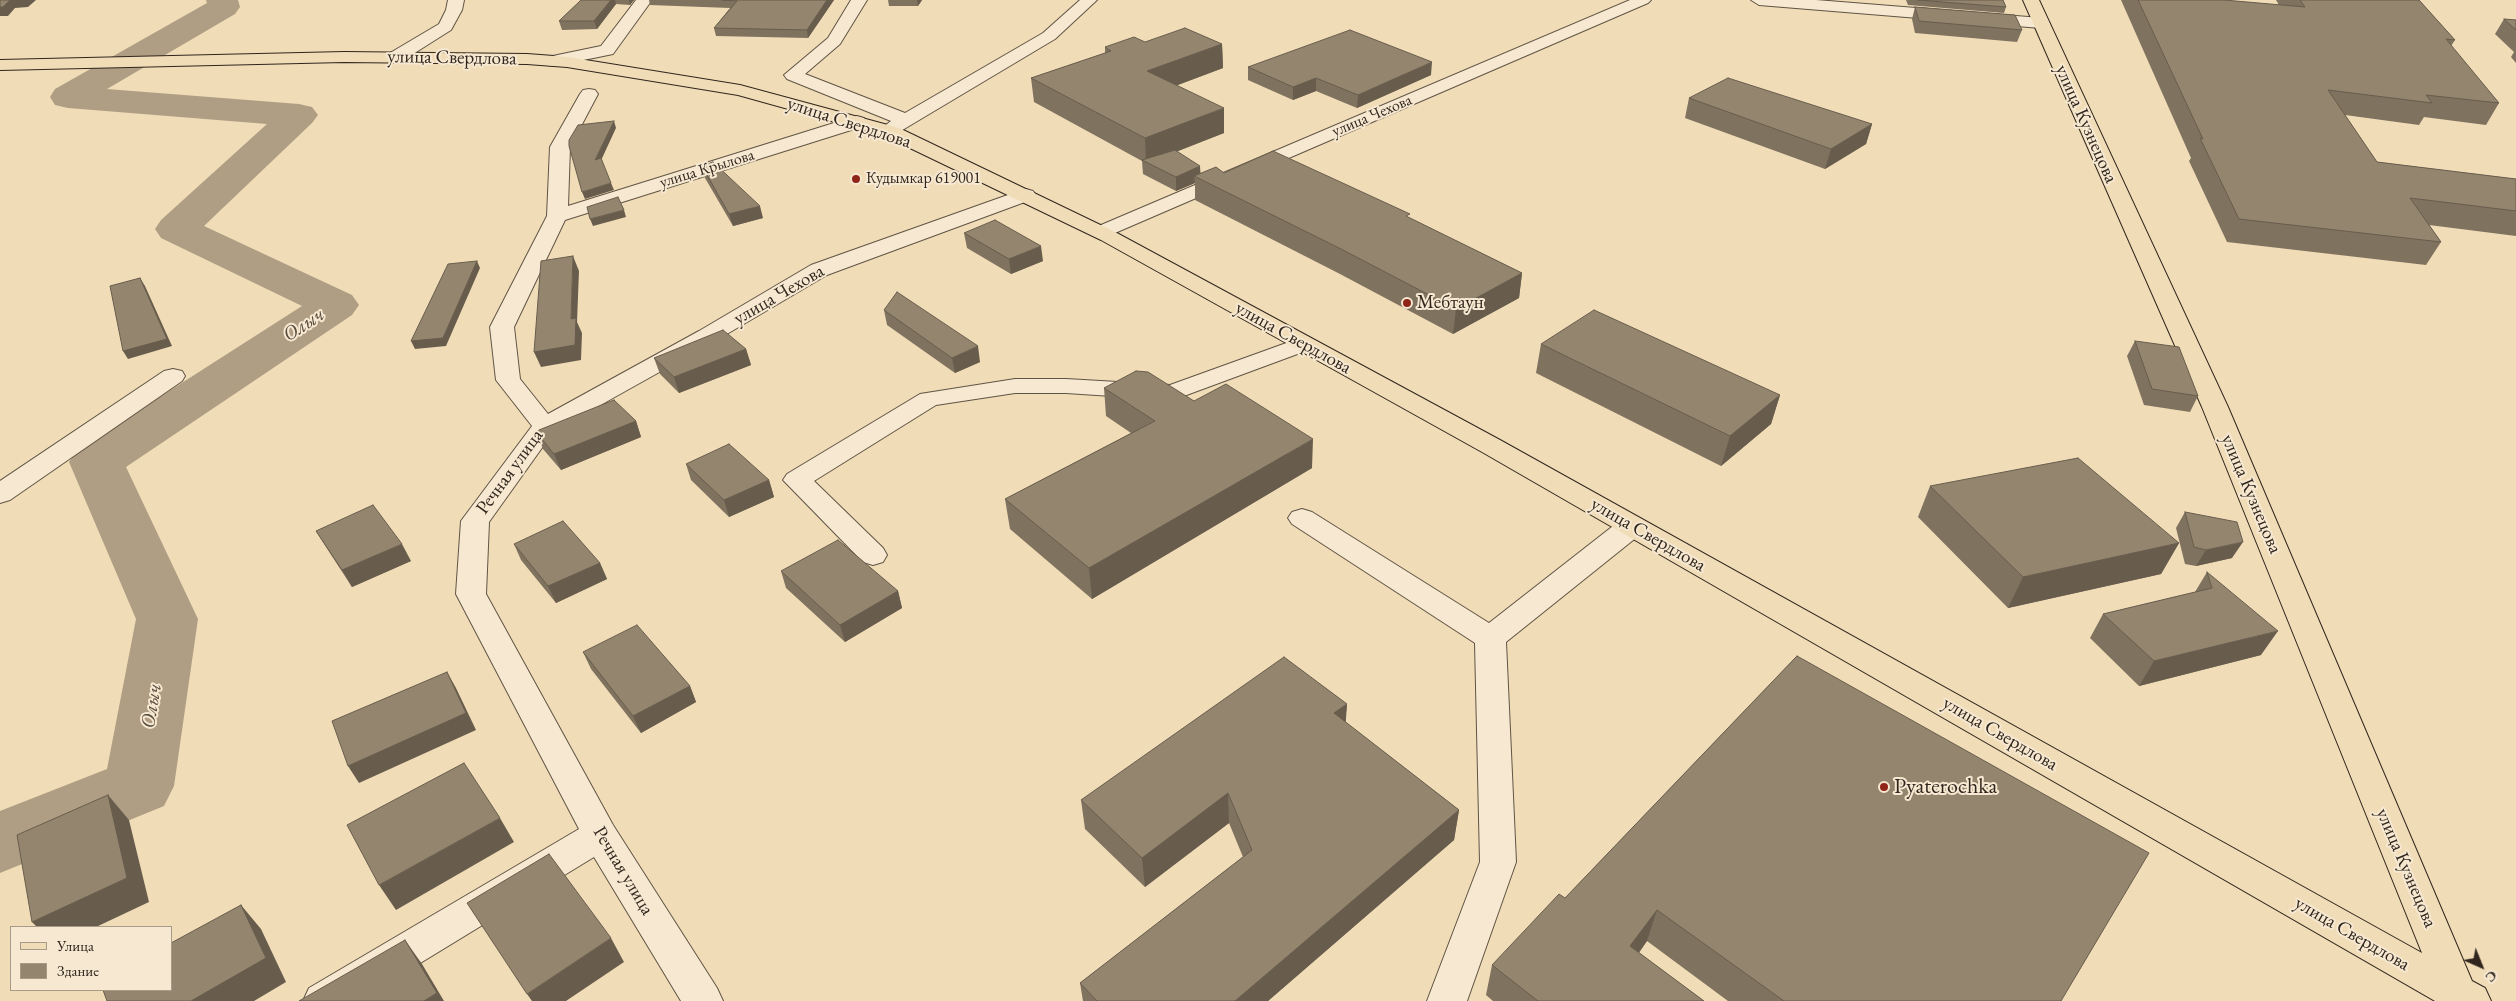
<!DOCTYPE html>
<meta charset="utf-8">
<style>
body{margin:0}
#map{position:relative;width:2516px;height:1001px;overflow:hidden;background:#f1dcb8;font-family:"EB Garamond",serif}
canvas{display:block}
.legend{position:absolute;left:10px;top:926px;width:162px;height:65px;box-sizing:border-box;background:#f6e8d1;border:1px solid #a79a89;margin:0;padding:6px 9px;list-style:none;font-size:15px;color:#30261d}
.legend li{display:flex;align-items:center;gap:10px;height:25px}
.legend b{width:25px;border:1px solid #a79a89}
.north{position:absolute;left:2456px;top:941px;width:50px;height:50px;-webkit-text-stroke:4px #f6e8d1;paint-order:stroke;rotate:136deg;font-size:14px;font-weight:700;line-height:20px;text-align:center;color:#30261d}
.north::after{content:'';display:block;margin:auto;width:18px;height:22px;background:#30261d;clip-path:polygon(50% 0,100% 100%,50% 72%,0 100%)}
</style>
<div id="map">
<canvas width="2516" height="1001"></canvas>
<ul class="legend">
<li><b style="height:6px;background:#f1dcb8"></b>Улица</li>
<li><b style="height:14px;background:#94856e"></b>Здание</li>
</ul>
<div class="north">С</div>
</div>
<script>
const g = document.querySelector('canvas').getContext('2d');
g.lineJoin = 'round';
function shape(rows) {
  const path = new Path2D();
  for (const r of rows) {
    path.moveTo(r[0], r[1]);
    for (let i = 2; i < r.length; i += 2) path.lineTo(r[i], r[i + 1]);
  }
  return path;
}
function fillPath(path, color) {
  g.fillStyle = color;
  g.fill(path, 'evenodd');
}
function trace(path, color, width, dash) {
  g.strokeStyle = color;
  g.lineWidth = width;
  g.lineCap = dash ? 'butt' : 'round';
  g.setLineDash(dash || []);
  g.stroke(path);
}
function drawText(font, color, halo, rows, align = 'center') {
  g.font = font + ' "EB Garamond",serif';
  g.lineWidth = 4;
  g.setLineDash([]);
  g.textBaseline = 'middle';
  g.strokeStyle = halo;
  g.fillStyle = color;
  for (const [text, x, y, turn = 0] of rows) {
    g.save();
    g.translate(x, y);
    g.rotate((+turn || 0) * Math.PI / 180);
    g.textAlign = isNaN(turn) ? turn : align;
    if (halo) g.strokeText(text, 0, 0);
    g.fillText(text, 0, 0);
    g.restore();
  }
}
fillPath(shape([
 [206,0,238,0,240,7,235,14,107,89,299,104,312,107,318,115,312,123,204,226,352,295,359,305,352,315,126,467,198,619,174,786,164,806,0,873,0,811,107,769,136,619,69,462,77,450,302,306,161,238,155,229,161,220,267,124,68,108,55,105,50,97,55,89,207,3,206,0]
]), '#af9e83');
const minor = shape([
 [448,0,464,0,462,10,451,30,402,61,390,61,388,57,390,53,439,24,446,10,448,0],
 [636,0,652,0,613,54,554,66,548,65,546,61,548,57,601,46,636,0],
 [851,0,867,0,840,44,805,74,905,113,1043,33,1080,0,1097,0,1055,39,894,135,887,137,880,135,878,131,891,121,787,79,784,75,828,38,851,0],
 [1630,0,1651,0,1648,3,1108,236,1101,238,1094,236,1090,232,1094,228,1630,0],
 [1751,0,1816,0,2041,18,2049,23,2041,28,1759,5,1751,0],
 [589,89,595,90,598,94,570,147,568,206,850,118,857,116,864,118,866,122,864,126,565,220,514,327,520,379,548,414,699,331,811,265,1019,191,1026,189,1033,191,1036,195,1033,199,827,275,715,341,554,431,489,522,486,594,613,825,717,988,723,1001,681,1001,594,857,358,1001,303,1001,309,988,579,829,456,594,461,521,532,426,496,380,490,327,547,216,550,147,580,94,583,90,589,89],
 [1303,337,1311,339,1315,344,1311,349,1173,400,1066,393,1015,393,936,405,814,481,883,548,887,555,883,562,873,565,863,562,783,480,787,474,920,394,1015,379,1066,379,1170,385,1303,337],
 [173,369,182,371,185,376,182,381,10,500,0,503,0,481,164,371,173,369],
 [1302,509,1312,512,1489,623,1622,519,1632,517,1642,519,1646,526,1642,533,1506,642,1516,862,1467,1001,1427,1001,1480,862,1475,643,1292,524,1288,518,1292,512,1302,509]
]);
const major = shape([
 [2023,0,2039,0,2228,407,2472,981,2485,988,2491,1001,2435,1001,1482,452,1101,240,885,136,738,95,567,67,527,64,344,62,0,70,0,60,344,52,527,54,567,57,740,85,899,128,1115,232,1500,440,2422,953,2202,407,2023,0]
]);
trace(minor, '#605444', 2);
trace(major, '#30261d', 2);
fillPath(minor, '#f6e8d1');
fillPath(major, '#f1dcb8');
fillPath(shape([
 [581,0,634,0,630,5,616,4,597,29,562,30,559,21],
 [649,0,834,0,808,38,716,36,714,28,730,8,650,5],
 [888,0,922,0,918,6,889,6],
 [1906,0,2003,0,2006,7,2004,13,1908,5],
 [2121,0,2224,0,2279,5,2276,0,2419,0,2455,40,2451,46,2499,103,2486,125,2424,117,2419,125,2345,115,2377,162,2516,179,2516,236,2429,225,2441,242,2426,265,2227,242,2189,161,2191,158],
 [1915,7,2022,30,2017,42,1915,33,1912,19],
 [2504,19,2516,20,2516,63,2511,57,2514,52,2495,34],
 [1145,42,1222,44,1223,68,1177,85,1224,133,1177,151,1201,174,1224,173,1409,218,1522,273,1519,298,1453,334,1340,274,1195,200,1195,183,1176,191,1143,174,1142,161,1034,102,1031,78,1105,53,1105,47],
 [1248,67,1431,75,1357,108,1316,91,1293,100,1248,80],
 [1689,98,1872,124,1866,144,1825,169,1685,118],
 [702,166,763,218,733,226,705,178],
 [964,233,1043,261,1011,274,967,248],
 [884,310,980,362,955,373,887,325],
 [2135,341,2198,396,2190,412,2144,405,2127,356],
 [1541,344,1780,395,1771,424,1721,466,1536,373],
 [746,349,751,365,679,393,660,374,654,358],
 [1104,388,1194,401,1312,468,1092,599,1010,529,1005,499,1131,433,1106,416],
 [636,421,641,437,561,470,543,449,537,433],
 [686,464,769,480,774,497,729,517,691,480],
 [1930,486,2179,543,2161,574,2008,608,1918,517],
 [2185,512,2232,558,2196,566,2185,564,2176,528],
 [316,531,411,561,352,587,326,547],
 [514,544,600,563,607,579,556,603,521,560],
 [781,571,898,591,902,608,845,642,786,588],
 [2207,572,2261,655,2139,686,2090,638,2103,614,2195,592],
 [583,652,690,686,696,702,641,733,591,669],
 [1797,656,2061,1001,1728,1001,1647,941,1639,953,1704,1001,1493,1001,1486,995,1492,965,1565,898],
 [1347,704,1345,722,1459,810,1454,840,1268,1001,1083,1001,1080,983,1243,857,1229,823,1145,887,1085,829,1081,800]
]), '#7f725f');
fillPath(shape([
 [10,0,36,0,28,7,15,8,8,16,0,16,0,7],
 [611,0,615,0,616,4,597,29,594,21],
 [629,0,634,0,630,5],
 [827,0,834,0,808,38,807,30],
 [917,0,922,0,918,6],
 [1222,44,1223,68,1149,96,1147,71],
 [1432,62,1431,75,1357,108,1358,95],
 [1316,78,1316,91,1293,100,1293,87],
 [1224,108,1224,133,1148,163,1146,162,1145,138],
 [614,121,616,128,598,167,595,160],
 [1872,124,1866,144,1825,169,1831,149],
 [1200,166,1201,180,1194,176,1195,183,1176,191,1176,177],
 [611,183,614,190,585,199,582,192],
 [760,206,763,218,733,226,729,214],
 [624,210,626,217,593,226,590,219],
 [1041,246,1043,261,1011,274,1009,259],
 [573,256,579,271,577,322,582,333,581,360,541,367,534,352,571,319],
 [477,261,480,268,446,346,415,349,411,341],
 [1522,273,1519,298,1453,334,1456,309],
 [140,278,145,286,172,346,128,359,123,351],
 [978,346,980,362,955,373,952,358],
 [746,349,751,365,679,393,674,377],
 [1780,395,1771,424,1721,466,1730,436],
 [636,421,641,437,561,470,554,454],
 [1313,439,1312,468,1092,599,1089,568],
 [769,480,774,497,729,517,724,500],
 [2243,542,2232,558,2196,566,2206,550],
 [2179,543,2161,574,2008,608,2023,577],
 [402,544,411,561,352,587,342,570],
 [600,563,607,579,556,603,548,586],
 [898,591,902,608,845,642,840,625],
 [2278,631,2261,655,2139,686,2154,661],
 [447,672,456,688,476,730,359,783,348,766],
 [690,686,696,702,641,733,633,716],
 [1347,704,1345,733,1334,713],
 [1228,793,1229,823,1145,887,1142,858],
 [108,795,129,820,149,902,96,927,37,927,32,922],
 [1459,810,1454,840,1268,1001,1235,1001],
 [500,818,514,842,396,910,379,885],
 [241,905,261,929,286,982,254,1001,191,1001],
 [1657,910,1647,941,1620,977,1630,946],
 [611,938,624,962,566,1001,532,1001,527,994],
 [405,940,422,964,444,1001,424,1001]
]), '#685d4d');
const building = shape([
 [0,0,10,0,3,7,0,7,0,0],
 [581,0,611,0,594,21,559,21,581,0],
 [722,0,827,0,807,30,714,28,737,1,722,0],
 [1918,0,2003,0,2006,7,1918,0],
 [2138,0,2224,0,2305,7,2300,0,2419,0,2455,40,2446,39,2499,103,2426,95,2432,103,2328,90,2377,162,2516,179,2516,211,2410,198,2441,242,2239,219,2200,138,2203,139,2138,0],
 [1915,7,2015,15,2022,30,1919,21,1915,7],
 [2504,19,2516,20,2516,30,2504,19],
 [1185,28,1222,44,1147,71,1224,108,1145,138,1031,78,1111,51,1105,47,1134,37,1145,42,1185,28],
 [1350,30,1432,62,1358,95,1316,78,1293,87,1248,67,1350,30],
 [1728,78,1872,124,1831,149,1689,98,1728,78],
 [614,121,595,160,601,158,611,183,582,192,569,146,569,140,578,125,614,121],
 [1175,150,1200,166,1176,177,1142,160,1175,150],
 [1273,151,1410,214,1406,216,1522,273,1456,309,1341,249,1194,176,1216,167,1224,173,1273,151],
 [713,162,760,206,729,214,702,166,713,162],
 [618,197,624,210,590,219,587,207,618,197],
 [995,220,1041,246,1009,259,964,233,995,220],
 [573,256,571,319,576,318,575,345,534,352,541,261,573,256],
 [477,261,443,338,411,341,448,264,477,261],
 [140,278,167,339,123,351,110,286,140,278],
 [897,292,978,346,952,358,884,310,897,292],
 [1594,310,1780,395,1730,436,1541,344,1594,310],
 [723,330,746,349,674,377,654,358,723,330],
 [2135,341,2179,347,2198,396,2152,389,2135,341],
 [1136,371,1148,372,1194,401,1226,384,1313,439,1089,568,1005,499,1155,421,1104,388,1136,371],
 [614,400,636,421,554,454,537,433,539,430,614,400],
 [729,444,769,480,724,500,686,464,729,444],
 [2078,458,2179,543,2023,577,1930,486,2078,458],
 [373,505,402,544,342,570,316,531,373,505],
 [2185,512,2237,522,2243,542,2206,550,2194,547,2185,512],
 [563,521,600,563,548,586,514,544,563,521],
 [838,540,898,591,840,625,781,571,838,540],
 [2207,572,2278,631,2154,661,2103,614,2212,588,2207,572],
 [637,625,690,686,633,716,583,652,637,625],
 [1797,656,2149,853,2061,1001,1784,1001,1657,910,1630,946,1704,1001,1538,1001,1492,965,1559,894,1565,898,1797,656],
 [1284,657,1347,704,1334,713,1459,810,1235,1001,1097,1001,1080,983,1252,850,1228,793,1142,858,1081,800,1284,657],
 [447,672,466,713,348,766,332,721,447,672],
 [464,763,500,818,379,885,347,825,464,763],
 [108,795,127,878,32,922,17,835,108,795],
 [549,854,611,938,527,994,467,903,549,854],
 [241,905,266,958,191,1001,107,1001,103,990,171,990,171,943,241,905],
 [405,940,437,993,424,1001,299,1001,405,940]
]);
fillPath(building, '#94856e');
trace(building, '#685d4d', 1);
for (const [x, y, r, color] of [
 [856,179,5,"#8f2418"],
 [1407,303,5,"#8f2418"],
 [1884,787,5,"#8f2418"]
]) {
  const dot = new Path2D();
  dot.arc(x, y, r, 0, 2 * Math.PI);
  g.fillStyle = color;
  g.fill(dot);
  trace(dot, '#f6e8d1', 2);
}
drawText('16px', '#30261d', '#f6e8d1', [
 ["улица Чехова",1372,116,-23],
 ["улица Крылова",707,169,-17]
]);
drawText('16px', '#30261d', '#f6e8d1', [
 ["Кудымкар 619001",866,179]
], 'left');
drawText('19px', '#30261d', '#f6e8d1', [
 ["улица Свердлова",452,58,1],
 ["улица Свердлова",849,123,18],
 ["улица Кузнецова",2086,124,66],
 ["улица Чехова",779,295,-30],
 ["улица Свердлова",1293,338,29],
 ["Речная улица",510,472,-54],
 ["улица Кузнецова",2251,494,67],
 ["улица Свердлова",1648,535,30],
 ["улица Свердлова",2000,734,30],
 ["улица Кузнецова",2406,868,67],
 ["Речная улица",623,871,59],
 ["улица Свердлова",2352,934,30]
]);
drawText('19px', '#30261d', '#f6e8d1', [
 ["Мебтаун",1417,303]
], 'left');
drawText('italic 20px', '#564a3c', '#f6e8d1', [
 ["Олыч",304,325,-33],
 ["Олыч",152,706,-81]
]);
drawText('22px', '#30261d', '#f6e8d1', [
 ["Pyaterochka",1894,787]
], 'left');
</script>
